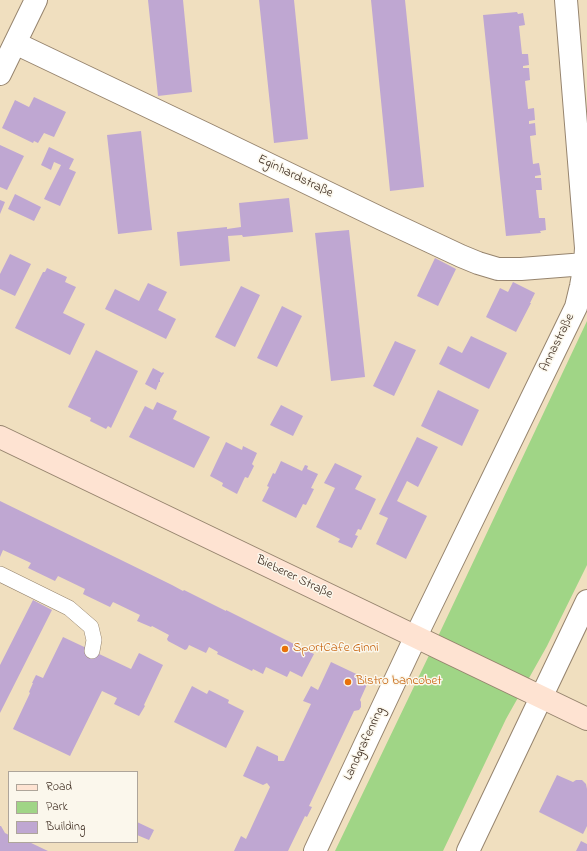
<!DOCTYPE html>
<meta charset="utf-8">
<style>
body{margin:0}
#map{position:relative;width:587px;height:851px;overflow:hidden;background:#f0dfbf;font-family:"Indie Flower",sans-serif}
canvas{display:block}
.legend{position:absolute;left:8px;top:771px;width:130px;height:72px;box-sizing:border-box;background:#fbf7ec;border:1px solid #aea59a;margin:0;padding:5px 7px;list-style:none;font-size:12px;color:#3b2a1e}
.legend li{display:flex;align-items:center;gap:8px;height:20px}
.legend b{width:20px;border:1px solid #aea59a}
</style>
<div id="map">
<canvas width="587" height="851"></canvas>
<ul class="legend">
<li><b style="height:5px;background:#fee3d2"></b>Road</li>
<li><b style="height:11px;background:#a0d586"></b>Park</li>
<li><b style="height:11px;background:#bfa7d2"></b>Building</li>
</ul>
</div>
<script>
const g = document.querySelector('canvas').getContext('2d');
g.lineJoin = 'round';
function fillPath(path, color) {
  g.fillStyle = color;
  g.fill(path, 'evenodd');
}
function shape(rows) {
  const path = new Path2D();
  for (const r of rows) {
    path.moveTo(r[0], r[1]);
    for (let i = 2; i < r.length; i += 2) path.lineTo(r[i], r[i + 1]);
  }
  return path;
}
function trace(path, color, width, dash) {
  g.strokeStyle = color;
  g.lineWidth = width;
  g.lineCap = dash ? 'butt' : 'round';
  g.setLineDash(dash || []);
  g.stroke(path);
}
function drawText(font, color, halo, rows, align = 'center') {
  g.font = font + ' "Indie Flower",sans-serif';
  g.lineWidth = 3;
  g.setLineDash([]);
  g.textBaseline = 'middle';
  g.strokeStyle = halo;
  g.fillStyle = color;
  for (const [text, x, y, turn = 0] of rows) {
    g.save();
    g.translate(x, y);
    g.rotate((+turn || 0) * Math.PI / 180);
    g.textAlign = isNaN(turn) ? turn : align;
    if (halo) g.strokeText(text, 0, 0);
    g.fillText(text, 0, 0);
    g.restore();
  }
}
fillPath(shape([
 [587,321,587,565,547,646,506,719,443,851,335,851,433,647]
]), '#a0d586');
fillPath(shape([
 [148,0,183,0,192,92,158,96],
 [259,0,294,0,308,139,274,143],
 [371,0,405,0,424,187,390,191],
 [517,12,518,14,523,13,525,25,519,26,522,54,528,54,529,65,523,66,523,68,529,68,530,80,525,81,528,109,534,108,535,120,529,121,529,124,535,123,536,135,530,136,533,164,539,163,541,175,535,176,535,178,541,178,542,190,536,190,539,218,545,218,546,230,540,231,541,233,506,236,483,15],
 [34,97,66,112,54,137,44,133,38,143,34,141,33,143,2,128,15,100,29,107],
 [141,131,152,230,118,234,107,135],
 [0,145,24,156,7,190,0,187],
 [49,147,74,159,69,169,76,172,60,206,44,199,61,165,54,162,51,170,41,165],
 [15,194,41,207,34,221,8,209],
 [289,198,293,232,243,237,242,235,228,236,230,261,180,266,177,232,227,227,227,229,241,227,239,203],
 [0,200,5,202,0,214],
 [349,230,365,377,331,381,315,233],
 [10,254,31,264,15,296,0,289,0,274],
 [435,258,456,269,438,306,417,296],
 [47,268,67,277,65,282,76,287,63,313,85,324,70,355,15,328,43,272,45,272],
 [513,282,535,293,530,303,531,303,516,332,486,317,500,288,508,292],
 [148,283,167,292,158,310,176,319,166,339,105,309,115,289,139,301],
 [241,286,260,295,235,347,215,337],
 [282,306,302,316,277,367,257,358],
 [471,336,507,353,489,389,439,364,448,346,462,353],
 [395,341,416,350,394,396,373,386],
 [96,350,138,371,111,428,108,426,106,429,90,421,91,418,68,407],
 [153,368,162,373,163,372,164,373,160,379,160,382,159,382,156,390,145,384],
 [438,390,479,410,462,446,421,426],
 [157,402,177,411,173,419,210,437,194,468,129,437,145,406,153,410],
 [281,405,303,416,293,436,270,425],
 [417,437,438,447,418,487,407,481,397,501,427,516,406,559,376,544,388,518,379,514],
 [226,442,242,450,243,446,257,453,252,464,254,466,248,478,245,477,237,494,222,486,223,483,210,476,216,463],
 [281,461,302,471,305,465,308,466,307,469,318,474,311,488,314,489,306,505,303,504,296,518,262,501,269,487,267,486,273,473,275,474],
 [335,463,362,476,355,489,376,499,361,530,358,529,355,535,358,536,352,548,338,542,340,539,316,527,335,488,324,483],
 [0,501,117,558,172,585,183,591,184,590,226,611,226,610,314,654,302,677,290,671,287,677,266,667,263,674,253,669,252,671,217,654,218,652,209,647,206,653,189,645,187,649,185,650,168,641,167,639,169,635,152,626,151,627,137,621,140,615,113,602,110,607,83,594,85,589,58,576,55,581,28,568,31,563,3,550,0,557],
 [33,600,52,610,0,713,0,665],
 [63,637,131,669,139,653,163,665,144,705,145,706,139,716,114,704,117,698,102,691,70,756,13,729,30,693,29,692,33,683,32,683,36,675,43,678],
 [331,662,369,680,360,700,361,702,361,707,359,710,354,711,309,806,312,807,307,817,305,816,288,851,234,851,241,836,246,839,270,787,267,783,263,785,243,776,257,746,278,756,278,761,284,761,311,704,303,701,311,686,318,690],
 [192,686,207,694,209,690,229,700,228,703,244,711,226,748,174,722],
 [557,775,573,782,576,780,582,780,586,784,587,789,587,826,583,834,539,812],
 [137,822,154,830,149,840,137,835],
 [0,826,1,826,5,833,9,835,9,842,29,842,48,851,0,851],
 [581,841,587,844,587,851,576,851]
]), '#bfa7d2');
const lane = shape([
 [0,574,69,608,91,627,94,640,92,651]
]);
const street = shape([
 [15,43,208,135,382,219,461,256,478,263,498,269,521,269,585,264],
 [0,74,36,0],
 [315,851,416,636,576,307,581,286,585,264,586,248,566,0],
 [468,851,587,601]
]);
const secondary = shape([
 [0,437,587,719]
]);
trace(lane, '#96846e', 16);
trace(street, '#96846e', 24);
trace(secondary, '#96846e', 24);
trace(lane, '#fff', 15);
trace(street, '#fff', 22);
trace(secondary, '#fee3d2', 22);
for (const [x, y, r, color] of [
 [285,649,4,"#e8710a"],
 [348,682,4,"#e8710a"]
]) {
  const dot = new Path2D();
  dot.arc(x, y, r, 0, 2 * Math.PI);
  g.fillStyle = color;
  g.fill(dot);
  trace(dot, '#fbf7ec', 1.5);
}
drawText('13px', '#3b2a1e', '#fbf7ec', [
 ["Eginhardstraße",295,177,26],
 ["Annastraße",558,343,-64],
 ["Bieberer Straße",294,578,26],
 ["Landgrafenring",365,744,-65]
]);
drawText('13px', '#c56008', '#fbf7ec', [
 ["SportCafe Ginni",293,649],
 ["Bistro bancobet",356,682]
], 'left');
</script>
